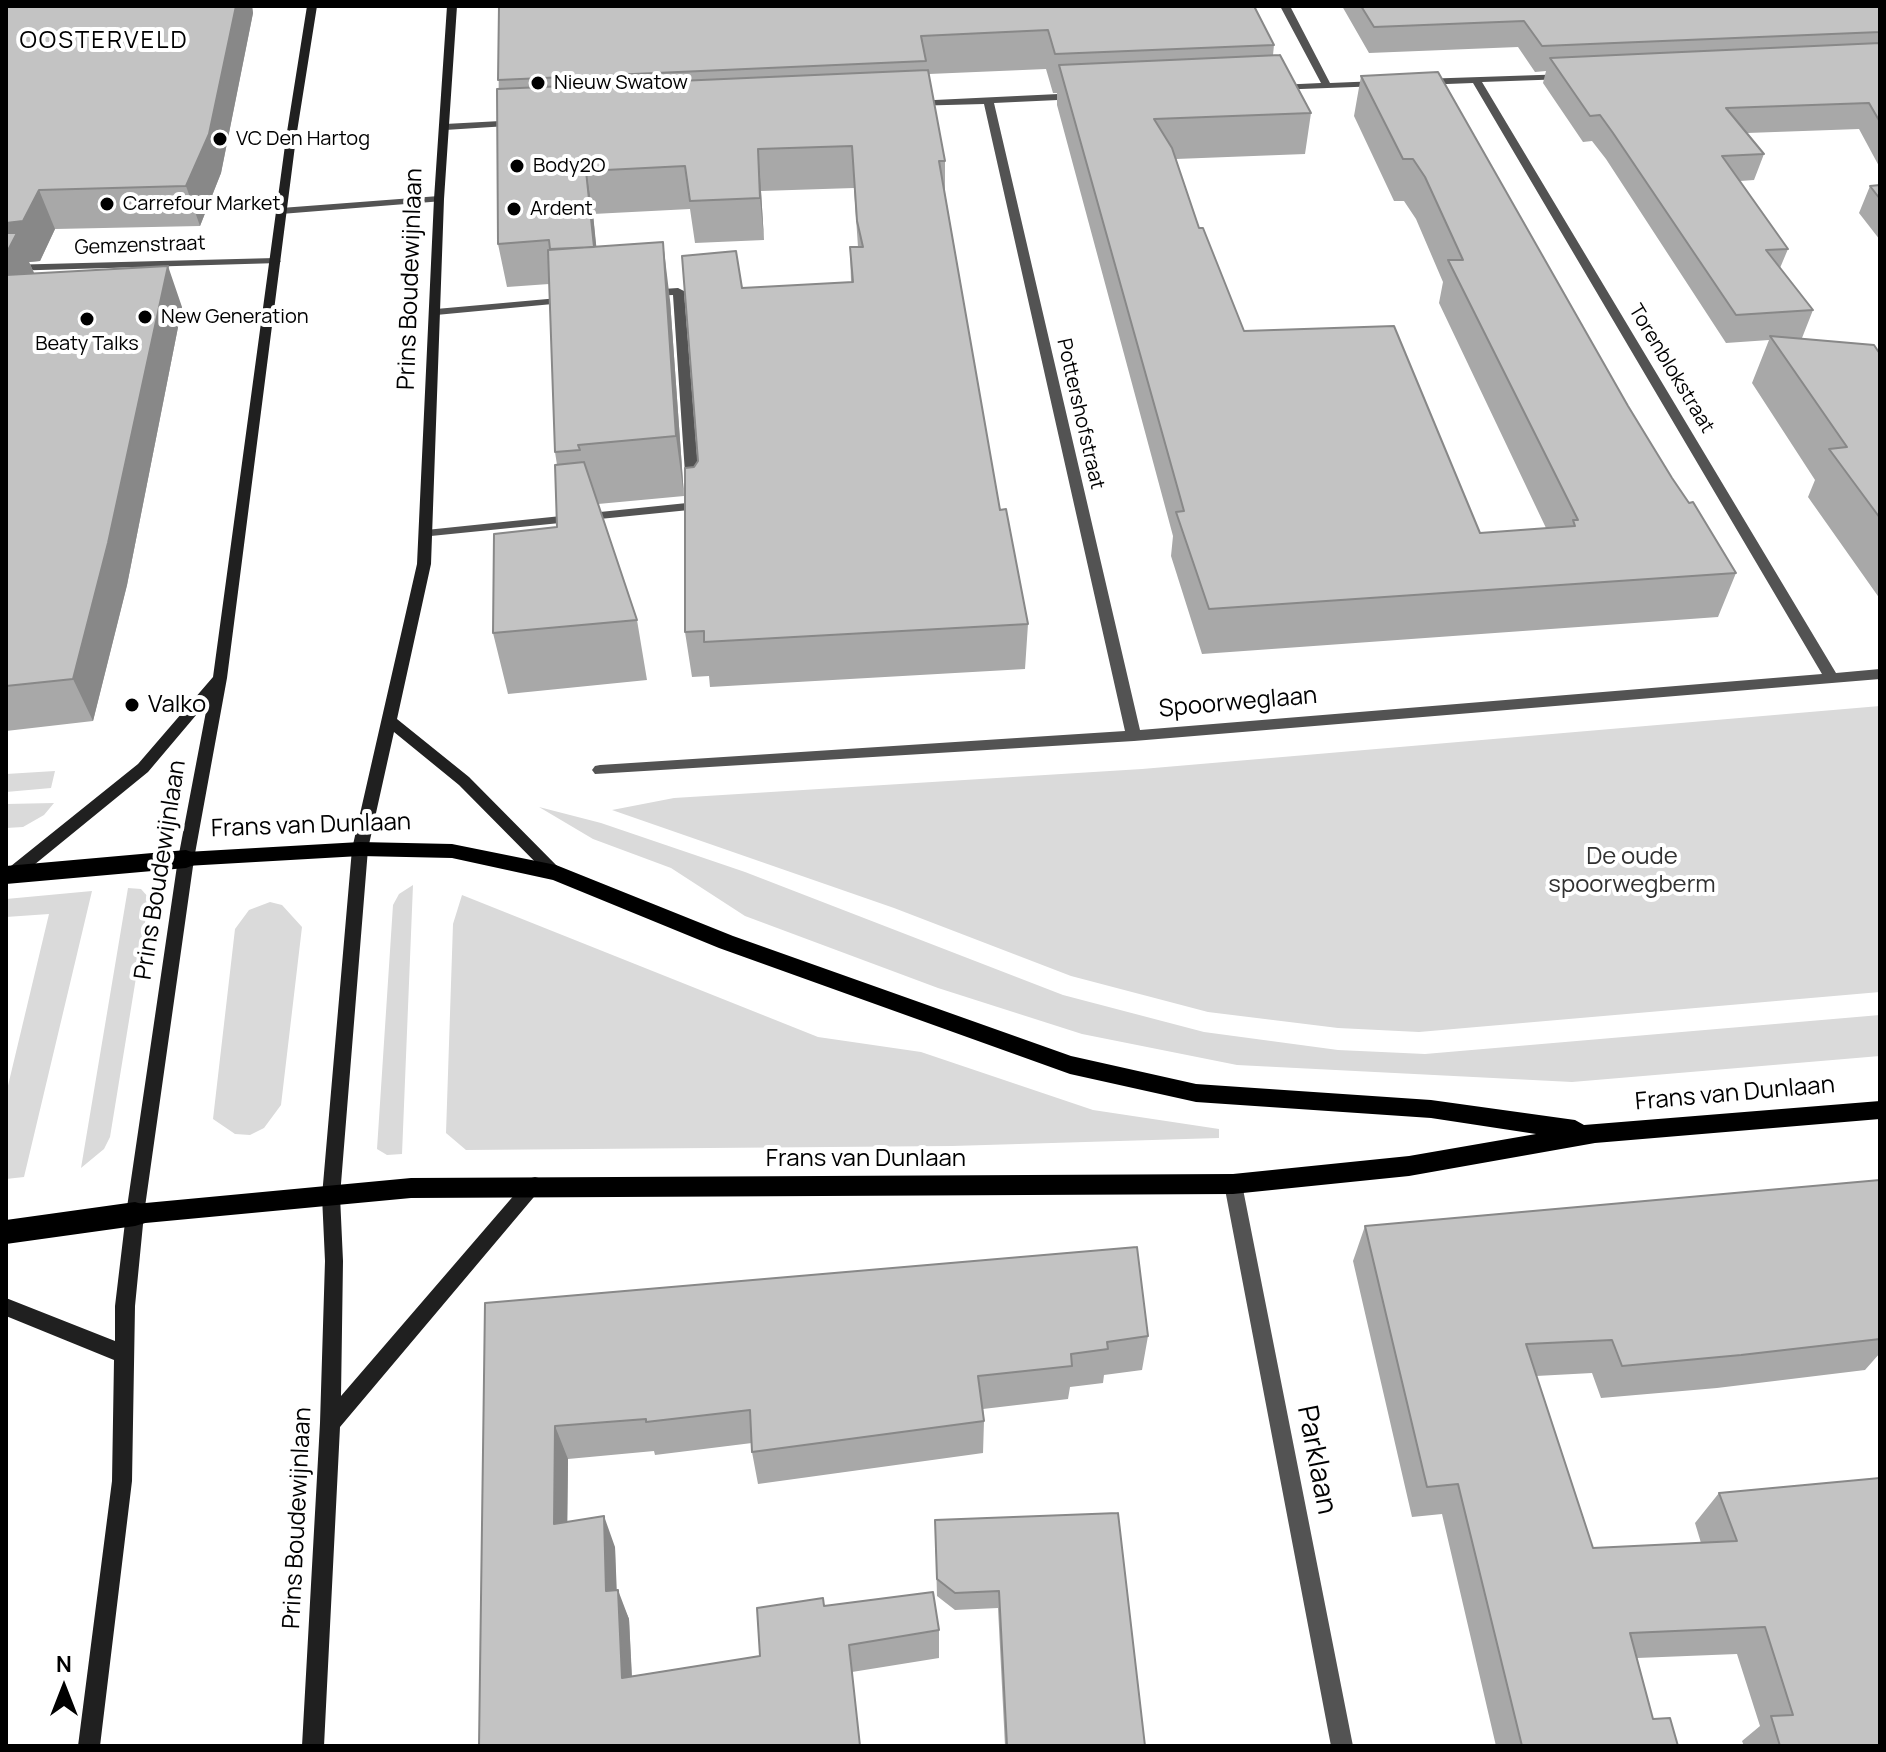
<!DOCTYPE html>
<style>
body{margin:0}
#map{position:relative;width:1886px;height:1752px;overflow:hidden;background:#fff;font-family:Manrope,sans-serif}
canvas{display:block}
.frame{position:absolute;inset:0;border:8px solid #000;pointer-events:none}
.north{position:absolute;left:24px;top:1648px;width:80px;height:80px;-webkit-text-stroke:6px #fff;paint-order:stroke;rotate:0deg;font-size:22px;font-weight:700;line-height:32px;text-align:center;color:#000}
.north::after{content:'';display:block;margin:auto;width:28px;height:36px;background:#000;clip-path:polygon(50% 0,100% 100%,50% 72%,0 100%)}
</style>
<div id="map">
<canvas width="1886" height="1752"></canvas>
<div class="frame"></div>
<div class="north">N</div>
</div>
<script>
const g = document.querySelector('canvas').getContext('2d');
g.lineJoin = 'round';
function fillPath(path, color) {
  g.fillStyle = color;
  g.fill(path, 'evenodd');
}
function shape(rows) {
  const path = new Path2D();
  for (const r of rows) {
    path.moveTo(r[0], r[1]);
    for (let i = 2; i < r.length; i += 2) path.lineTo(r[i], r[i + 1]);
  }
  return path;
}
function trace(path, color, width, dash) {
  g.strokeStyle = color;
  g.lineWidth = width;
  g.lineCap = dash ? 'butt' : 'round';
  g.setLineDash(dash || []);
  g.stroke(path);
}
function drawText(font, color, halo, rows, align = 'center') {
  g.font = font + ' Manrope,sans-serif';
  g.lineWidth = 8;
  g.setLineDash([]);
  g.textBaseline = 'middle';
  g.strokeStyle = halo;
  g.fillStyle = color;
  for (const [text, x, y, turn = 0] of rows) {
    g.save();
    g.translate(x, y);
    g.rotate((+turn || 0) * Math.PI / 180);
    g.textAlign = isNaN(turn) ? turn : align;
    if (halo) g.strokeText(text, 0, 0);
    g.fillText(text, 0, 0);
    g.restore();
  }
}
fillPath(shape([
 [1880,706,1880,992,1419,1032,1338,1028,1208,1012,1071,976,894,908,612,810,674,798,1142,769],
 [55,771,51,788,6,792,6,774],
 [54,803,44,815,23,827,6,828,6,804],
 [539,807,601,823,745,872,1063,995,1204,1032,1338,1050,1425,1054,1880,1015,1880,1056,1572,1082,1237,1065,1082,1034,938,988,745,916,671,868,593,839],
 [413,885,402,1154,387,1155,377,1149,393,905,399,894],
 [128,888,141,889,149,898,110,1137,104,1149,81,1168],
 [92,891,24,1177,6,1179,6,1094,49,914,6,917,6,899],
 [462,895,818,1037,921,1052,1093,1110,1219,1129,1219,1138,952,1146,466,1150,446,1133,453,924],
 [270,902,282,905,302,927,281,1105,264,1128,250,1135,235,1134,213,1119,235,929,249,910]
]), '#dadada');
fillPath(shape([
 [678,288,684,291,701,506,699,509,421,537,421,531,426,530,687,503,673,295,648,296,642,293,648,290,678,288],
 [570,297,574,298,574,302,436,315,430,312,436,309,570,297]
]), '#535353');
fillPath(shape([
 [1280,6,1290,6,1330,83,1378,81,1381,82,1381,86,1274,90,1274,86,1278,85,1321,83,1280,6],
 [1569,74,1571,76,1566,79,1482,82,1836,673,1880,669,1880,679,1134,741,595,774,592,770,595,766,600,765,1125,731,984,104,910,106,910,102,914,101,1079,93,1084,96,1079,99,994,103,1140,730,1822,674,1473,83,1421,85,1416,82,1421,79,1569,74],
 [519,120,523,121,523,125,445,130,440,127,445,124,519,120],
 [439,196,443,197,443,201,281,214,276,211,281,208,439,196],
 [275,258,281,261,279,263,6,271,6,265,275,258],
 [1233,1176,1239,1178,1242,1184,1353,1746,1331,1746,1224,1184,1227,1178,1233,1176]
]), '#535353');
fillPath(shape([
 [307,6,317,6,296,138,227,678,194,859,144,1214,135,1306,132,1481,100,1746,78,1746,112,1481,114,1360,6,1316,6,1298,115,1341,115,1306,126,1214,178,859,208,701,148,772,18,878,6,878,6,870,138,764,213,677,286,138,307,6],
 [447,6,457,6,444,199,431,564,397,719,469,777,564,873,562,877,550,877,459,785,394,732,368,849,340,1196,343,1261,341,1396,528,1179,535,1177,542,1179,544,1185,340,1427,324,1746,302,1746,320,1423,325,1261,322,1196,352,849,417,564,434,199,447,6]
]), '#202020');
fillPath(shape([
 [360,842,452,844,556,865,733,936,1071,1056,1196,1084,1431,1100,1575,1120,1584,1125,1880,1101,1880,1119,1595,1143,1409,1176,1233,1194,411,1198,135,1224,127,1221,123,1214,127,1207,135,1204,411,1178,1233,1174,1409,1156,1536,1134,1431,1118,1196,1102,1070,1074,719,948,553,880,452,858,360,856,186,866,176,859,186,852,360,842]
]), '#000');
fillPath(shape([
 [186,850,194,853,198,859,194,865,186,868,6,884,6,866,186,850],
 [135,1202,145,1205,149,1214,145,1223,135,1226,6,1244,6,1220,135,1202]
]), '#000');
fillPath(shape([
 [6,6,252,6,253,13,221,173,200,226,55,229,40,261,29,262,34,273,182,307,127,585,93,721,6,731],
 [499,6,1254,6,1274,45,1273,55,1311,113,1305,154,1176,159,1199,228,1244,331,1480,533,1546,528,1439,303,1443,282,1416,219,1404,201,1394,201,1354,116,1361,76,1628,406,1672,478,1736,573,1718,617,1202,654,1171,556,1173,536,1057,105,1057,93,1053,93,1046,69,929,74,945,161,945,193,1000,510,1028,624,1025,669,710,687,709,676,692,677,685,632,694,467,698,461,742,288,851,282,850,247,858,247,854,188,761,191,764,240,695,243,690,209,593,214,596,247,670,300,684,496,598,504,637,620,647,680,508,694,493,633,557,527,557,465,555,452,549,284,507,287,498,244],
 [1342,6,1880,6,1880,168,1859,129,1747,133,1764,154,1754,180,1740,181,1788,249,1780,268,1813,310,1802,338,1796,338,1880,354,1880,599,1808,497,1815,480,1752,383,1769,340,1726,343,1606,159,1592,141,1583,142,1543,83,1546,71,1535,72,1518,47,1369,53],
 [1880,185,1880,240,1859,213,1870,186],
 [1880,1180,1880,1353,1865,1370,1717,1388,1601,1398,1592,1373,1536,1376,1593,1548,1701,1543,1695,1523,1719,1493,1880,1746,1744,1746,1742,1741,1760,1726,1737,1654,1637,1658,1653,1719,1678,1746,1496,1746,1442,1514,1412,1517,1353,1261,1365,1226],
 [485,1303,1148,1336,1142,1370,1104,1375,1103,1383,1070,1387,1068,1399,983,1409,984,1421,983,1453,758,1484,752,1452,752,1443,655,1455,654,1451,568,1459,567,1522,615,1547,616,1590,629,1619,632,1676,760,1656,825,1606,939,1630,939,1658,852,1672,479,1746],
 [935,1520,1145,1746,1005,1746,998,1608,955,1610,937,1596]
]), '#a8a8a8');
fillPath(shape([
 [236,6,252,6,253,13,221,173,200,226,186,186],
 [758,149,761,191,764,240,760,198],
 [586,171,593,214,601,292,594,248],
 [39,190,55,229,40,261,29,262,34,273,6,301,6,223],
 [663,242,670,300,684,496,676,436],
 [168,266,182,307,127,585,93,721,73,679],
 [555,1426,568,1459,567,1554,554,1524],
 [604,1516,615,1547,618,1620,606,1591],
 [618,1590,629,1619,633,1704,622,1678]
]), '#888');
const building = shape([
 [6,6,236,6,209,134,186,186,39,190,23,221,6,223,6,6],
 [499,6,1254,6,1274,45,1055,54,1048,30,921,36,926,61,498,80,499,6],
 [1361,6,1880,6,1880,32,1542,46,1524,21,1374,27,1361,6],
 [1880,43,1880,122,1869,103,1726,108,1764,154,1722,156,1788,249,1766,250,1813,310,1736,315,1613,133,1600,115,1590,116,1550,58,1880,43],
 [1280,55,1311,113,1154,119,1172,148,1199,228,1203,228,1244,331,1394,326,1480,533,1575,526,1573,520,1578,520,1448,260,1463,260,1425,177,1413,159,1403,159,1361,76,1438,72,1628,406,1672,478,1689,503,1693,502,1736,573,1209,609,1176,512,1184,511,1059,65,1280,55],
 [928,70,945,161,939,161,1000,510,1006,509,1028,624,704,642,704,631,685,632,685,468,694,467,698,461,682,256,736,251,742,288,853,282,850,247,863,247,857,221,852,146,758,149,760,198,690,201,685,166,586,171,594,247,550,249,549,240,498,244,497,89,928,70],
 [1880,185,1880,199,1870,186,1880,185],
 [6,233,17,233,6,254,6,233],
 [663,242,676,436,578,445,580,450,555,452,548,250,663,242],
 [168,266,108,543,73,679,6,686,6,275,168,266],
 [1770,336,1874,345,1880,354,1880,518,1829,449,1847,447,1770,336],
 [584,462,637,620,493,633,494,534,557,527,555,465,584,462],
 [1880,1180,1880,1339,1741,1355,1622,1366,1612,1340,1526,1344,1593,1548,1737,1541,1719,1493,1880,1478,1880,1746,1780,1746,1771,1716,1793,1715,1765,1627,1630,1633,1653,1719,1670,1718,1678,1746,1522,1746,1458,1484,1427,1487,1365,1226,1880,1180],
 [1137,1247,1148,1336,1107,1342,1108,1349,1071,1354,1072,1366,978,1376,984,1421,752,1452,750,1410,646,1422,646,1419,555,1426,554,1524,604,1516,606,1591,618,1590,622,1678,760,1656,757,1608,823,1598,824,1606,933,1592,939,1630,849,1645,860,1746,479,1746,485,1303,1137,1247],
 [1118,1513,1145,1746,1007,1746,999,1591,955,1593,937,1579,935,1520,1118,1513]
]);
fillPath(building, '#c3c3c3');
trace(building, '#888', 2);
for (const [x, y, r, color] of [
 [538,83,8,"#000"],
 [220,139,8,"#000"],
 [517,166,8,"#000"],
 [107,204,8,"#000"],
 [514,209,8,"#000"],
 [145,317,8,"#000"],
 [87,319,8,"#000"],
 [132,705,8,"#000"]
]) {
  const dot = new Path2D();
  dot.arc(x, y, r, 0, 2 * Math.PI);
  g.fillStyle = color;
  g.fill(dot);
  trace(dot, '#fff', 3);
}
drawText('20px', '#000', '#fff', [
 ["Nieuw Swatow",554,83],
 ["VC Den Hartog",236,139],
 ["Body2O",533,166],
 ["Carrefour Market",123,204],
 ["Ardent",530,209],
 ["New Generation",161,317],
 ["Beaty Talks",87,344,"center"]
], 'left');
drawText('20px', '#000', '#fff', [
 ["Gemzenstraat",140,246,-2],
 ["Torenblokstraat",1671,369,59],
 ["Pottershofstraat",1080,414,77]
]);
g.letterSpacing = '2px';
drawText('24px', '#000', '#fff', [
 ["OOSTERVELD",104,41]
]);
g.letterSpacing = '0px';
drawText('24px', '#000', '#fff', [
 ["Prins Boudewijnlaan",411,279,-88],
 ["Spoorweglaan",1238,703,-5],
 ["Frans van Dunlaan",311,826,-2],
 ["Prins Boudewijnlaan",161,870,-81],
 ["Frans van Dunlaan",1735,1094,-5],
 ["Frans van Dunlaan",866,1159],
 ["Prins Boudewijnlaan",298,1518,-87]
]);
drawText('24px', '#000', '#fff', [
 ["Valko",148,705]
], 'left');
drawText('24px', '#313131', '#fff', [
 ["De oude",1632,857],
 ["spoorwegberm",1632,885]
]);
drawText('28px', '#000', '#fff', [
 ["Parklaan",1316,1460,79]
]);
</script>
